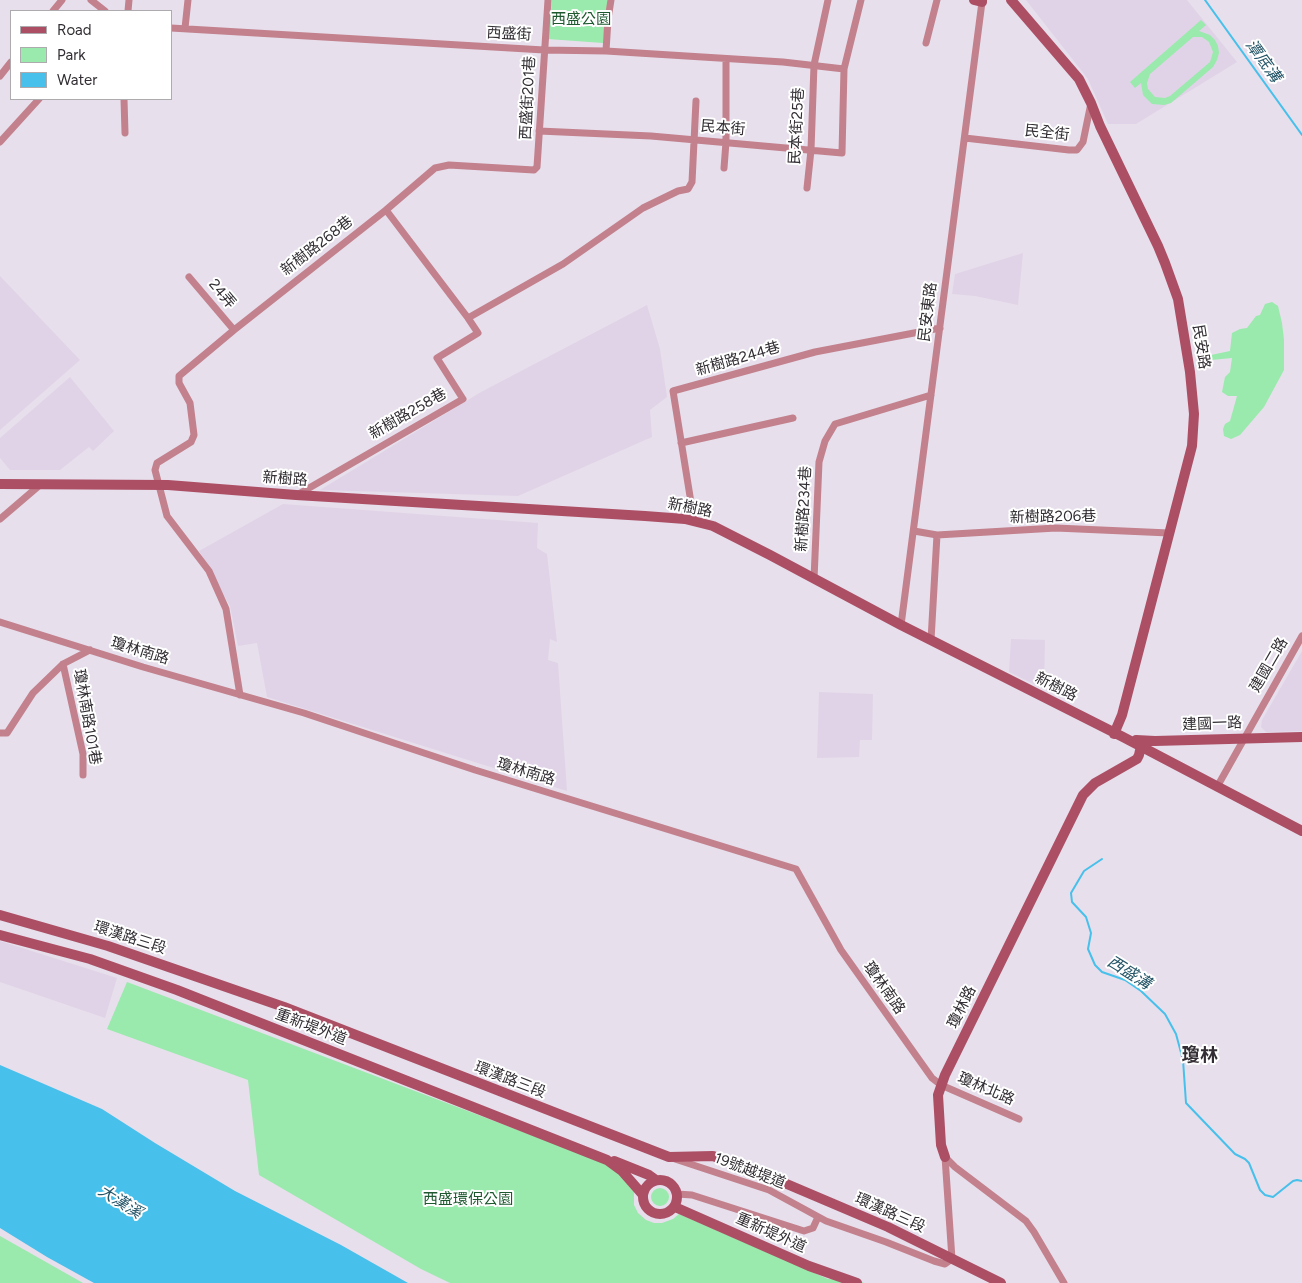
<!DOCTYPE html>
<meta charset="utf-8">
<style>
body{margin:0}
#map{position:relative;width:1302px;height:1283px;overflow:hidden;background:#e7dfec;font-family:Figtree,sans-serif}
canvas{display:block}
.legend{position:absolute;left:10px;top:10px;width:162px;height:90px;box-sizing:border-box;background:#fff;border:1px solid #adabad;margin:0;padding:6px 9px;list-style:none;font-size:15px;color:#322e33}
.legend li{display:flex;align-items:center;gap:10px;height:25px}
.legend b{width:25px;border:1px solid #adabad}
</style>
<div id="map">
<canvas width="1302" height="1283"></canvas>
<ul class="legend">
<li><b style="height:6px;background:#ac4f65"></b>Road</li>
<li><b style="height:14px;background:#99eaac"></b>Park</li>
<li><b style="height:14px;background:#47c0eb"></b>Water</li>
</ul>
</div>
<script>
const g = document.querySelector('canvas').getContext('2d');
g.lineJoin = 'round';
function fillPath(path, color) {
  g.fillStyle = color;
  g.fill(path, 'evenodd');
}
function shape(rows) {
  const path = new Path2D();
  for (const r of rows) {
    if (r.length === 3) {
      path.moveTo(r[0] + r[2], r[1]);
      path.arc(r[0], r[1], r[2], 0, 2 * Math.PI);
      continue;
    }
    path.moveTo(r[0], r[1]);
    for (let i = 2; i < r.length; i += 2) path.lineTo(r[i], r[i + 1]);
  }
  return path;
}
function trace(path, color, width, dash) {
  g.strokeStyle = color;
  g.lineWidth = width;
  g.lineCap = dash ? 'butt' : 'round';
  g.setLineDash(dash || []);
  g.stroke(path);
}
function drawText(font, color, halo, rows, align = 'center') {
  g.font = font + ' Figtree,"Noto Sans TC",sans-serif';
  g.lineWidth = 4;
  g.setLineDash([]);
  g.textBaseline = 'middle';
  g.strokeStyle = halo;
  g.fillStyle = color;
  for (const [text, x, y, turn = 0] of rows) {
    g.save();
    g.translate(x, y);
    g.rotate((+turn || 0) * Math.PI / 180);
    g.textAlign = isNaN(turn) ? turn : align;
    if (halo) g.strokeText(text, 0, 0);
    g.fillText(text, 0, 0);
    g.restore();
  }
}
fillPath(shape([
 [1026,0,1187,0,1237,62,1136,124,1108,124,1088,79],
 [1023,253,1018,305,975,296,952,294,955,274],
 [0,276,80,360,0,430],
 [647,305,660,349,667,397,650,410,652,437,518,496,320,490,481,392],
 [70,377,114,431,93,451,89,447,60,470,10,470,0,458,0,438],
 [283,504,538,523,537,548,547,554,557,642,550,639,548,660,558,663,567,791,267,697,257,643,238,646,230,606,199,551],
 [1011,639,1045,640,1044,689,1009,672],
 [1302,651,1302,731,1266,732,1261,727,1262,720],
 [819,692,873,694,872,740,860,740,859,757,817,758],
 [0,941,117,978,105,1018,0,982]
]), '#e0d3e7');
fillPath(shape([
 [552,0,608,0,603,43,548,39],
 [1201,20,1206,25,1199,31,1210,35,1215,40,1218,46,1219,53,1217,60,1213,67,1171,103,1164,105,1152,104,1143,95,1141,83,1135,88,1130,82],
 [1193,37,1202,37,1209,42,1213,52,1210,62,1170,96,1165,98,1155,97,1148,89,1147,83,1150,74],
 [1272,302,1278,306,1282,323,1284,340,1284,370,1264,407,1240,435,1231,439,1224,436,1223,429,1225,424,1230,421,1237,396,1228,396,1222,392,1225,377,1230,372,1232,358,1211,360,1211,355,1230,351,1232,333,1240,329,1247,328,1256,316,1260,315,1265,304],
 [127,982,613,1166,634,1192,634,1205,638,1213,646,1220,654,1223,662,1223,673,1219,679,1214,828,1279,855,1279,864,1283,450,1283,421,1269,259,1175,248,1080,107,1029],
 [660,1197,9],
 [0,1236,83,1283,0,1283]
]), '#99eaac');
fillPath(shape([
 [0,1065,102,1109,155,1143,235,1191,341,1245,408,1283,94,1283,47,1257,0,1228]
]), '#47c0eb');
trace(shape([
 [1205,0,1302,135],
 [1102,859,1084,871,1071,893,1072,902,1086,917,1091,933,1088,949,1095,965,1102,972,1125,980,1141,991,1165,1014,1176,1034,1183,1060,1186,1103,1235,1154,1245,1159,1249,1163,1260,1190,1265,1195,1273,1197,1293,1181,1297,1180,1302,1181]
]), '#47c0eb', 2);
trace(shape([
 [91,0,105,11],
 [53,11,62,0],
 [128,11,129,0],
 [171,28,544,50,606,51,783,62,844,69],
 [185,28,188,0],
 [926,43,937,0],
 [606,51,608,19,611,0],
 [0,76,11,62],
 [124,99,125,133],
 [539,131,651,136,842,153,844,69,861,0],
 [965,138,1069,150,1077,150,1083,142,1091,103],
 [0,142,39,99],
 [724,168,726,142,726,59],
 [807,188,811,150,814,65,828,0],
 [386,210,435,168,449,165,534,170,537,167,548,0],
 [189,277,234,330],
 [681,443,793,418],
 [297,495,463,399,437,358,478,333,468,318],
 [0,519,41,484],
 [694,521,673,391,815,352,940,328],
 [914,531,937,535,1056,528,1169,533],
 [814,579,819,462,825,441,835,424,931,395],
 [0,622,143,667,304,713,475,770,796,869,841,950,932,1078,941,1085,1019,1119],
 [901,625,982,2],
 [931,640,937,535],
 [63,664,83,754,83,775],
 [240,695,226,609,209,571,167,516,155,470,157,463,191,442,194,435,190,403,179,383,179,376,234,330,386,210,468,318,563,264,643,208,678,191,688,189,692,182,696,101],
 [0,733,7,733,33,693,63,664,90,650],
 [1217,787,1302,636],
 [945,1157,955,1167,1026,1221,1034,1232,1064,1283],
 [675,1159,769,1190,826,1221,886,1242,934,1261,945,1264,952,1259,945,1157],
 [677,1194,692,1195,804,1231,813,1228,818,1217]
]), '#c2818d', 7);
trace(shape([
 [974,0,982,2,982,0],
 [1011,0,1079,79,1091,103,1100,126,1158,246,1165,263,1178,299,1190,372,1194,414,1192,446,1122,715,1114,734],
 [0,484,168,485,296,495,645,516,685,519,713,526,770,555,901,625,1123,737,1302,831],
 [1136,740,1155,741,1302,737],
 [0,915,108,946,284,1007,669,1157,713,1156,775,1179,888,1227,1001,1283],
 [0,935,90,959,177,990,607,1160,622,1171,643,1195],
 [945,1157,941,1145,938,1095,945,1075,1083,795,1095,783,1137,759,1139,755,1142,741],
 [614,1161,649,1175,656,1180],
 [660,1197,17],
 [675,1207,809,1266,857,1283]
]), '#ac4f65', 10);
drawText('15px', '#1d582f', '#fff', [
 ["西盛公園",581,20],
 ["西盛環保公園",468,1200]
]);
drawText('15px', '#322e33', '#fff', [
 ["西盛街",509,34,3],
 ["西盛街201巷",528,98,-87],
 ["民本街25巷",797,126,-87],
 ["民本街",723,128,5],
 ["民全街",1047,133,6],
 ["新樹路268巷",317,246,-38],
 ["24弄",222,294,50],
 ["民安東路",928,312,-83],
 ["民安路",1201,347,81],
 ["新樹路244巷",738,359,-16],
 ["新樹路258巷",408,414,-30],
 ["新樹路",285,479,4],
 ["新樹路",690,508,11],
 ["新樹路234巷",804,509,-87],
 ["新樹路206巷",1053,517,-1],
 ["瓊林南路",140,651,17],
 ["建國二路",1269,665,-60],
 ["新樹路",1056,687,27],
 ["瓊林南路101巷",87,717,80],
 ["建國一路",1212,724,-2],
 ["瓊林南路",526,772,17],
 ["環漢路三段",130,938,18],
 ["瓊林南路",884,988,55],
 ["瓊林路",962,1007,-64],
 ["重新堤外道",311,1027,21],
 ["環漢路三段",510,1080,21],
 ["瓊林北路",986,1089,23],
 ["19號越堤道",750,1171,21],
 ["環漢路三段",890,1213,24],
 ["重新堤外道",771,1233,24]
]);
drawText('italic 16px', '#265769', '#fff', [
 ["潭底溝",1263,61,54],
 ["西盛溝",1129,973,32],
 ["大漢溪",120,1202,32]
]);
drawText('bold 18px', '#322e33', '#fff', [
 ["瓊林",1200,1056]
]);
</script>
